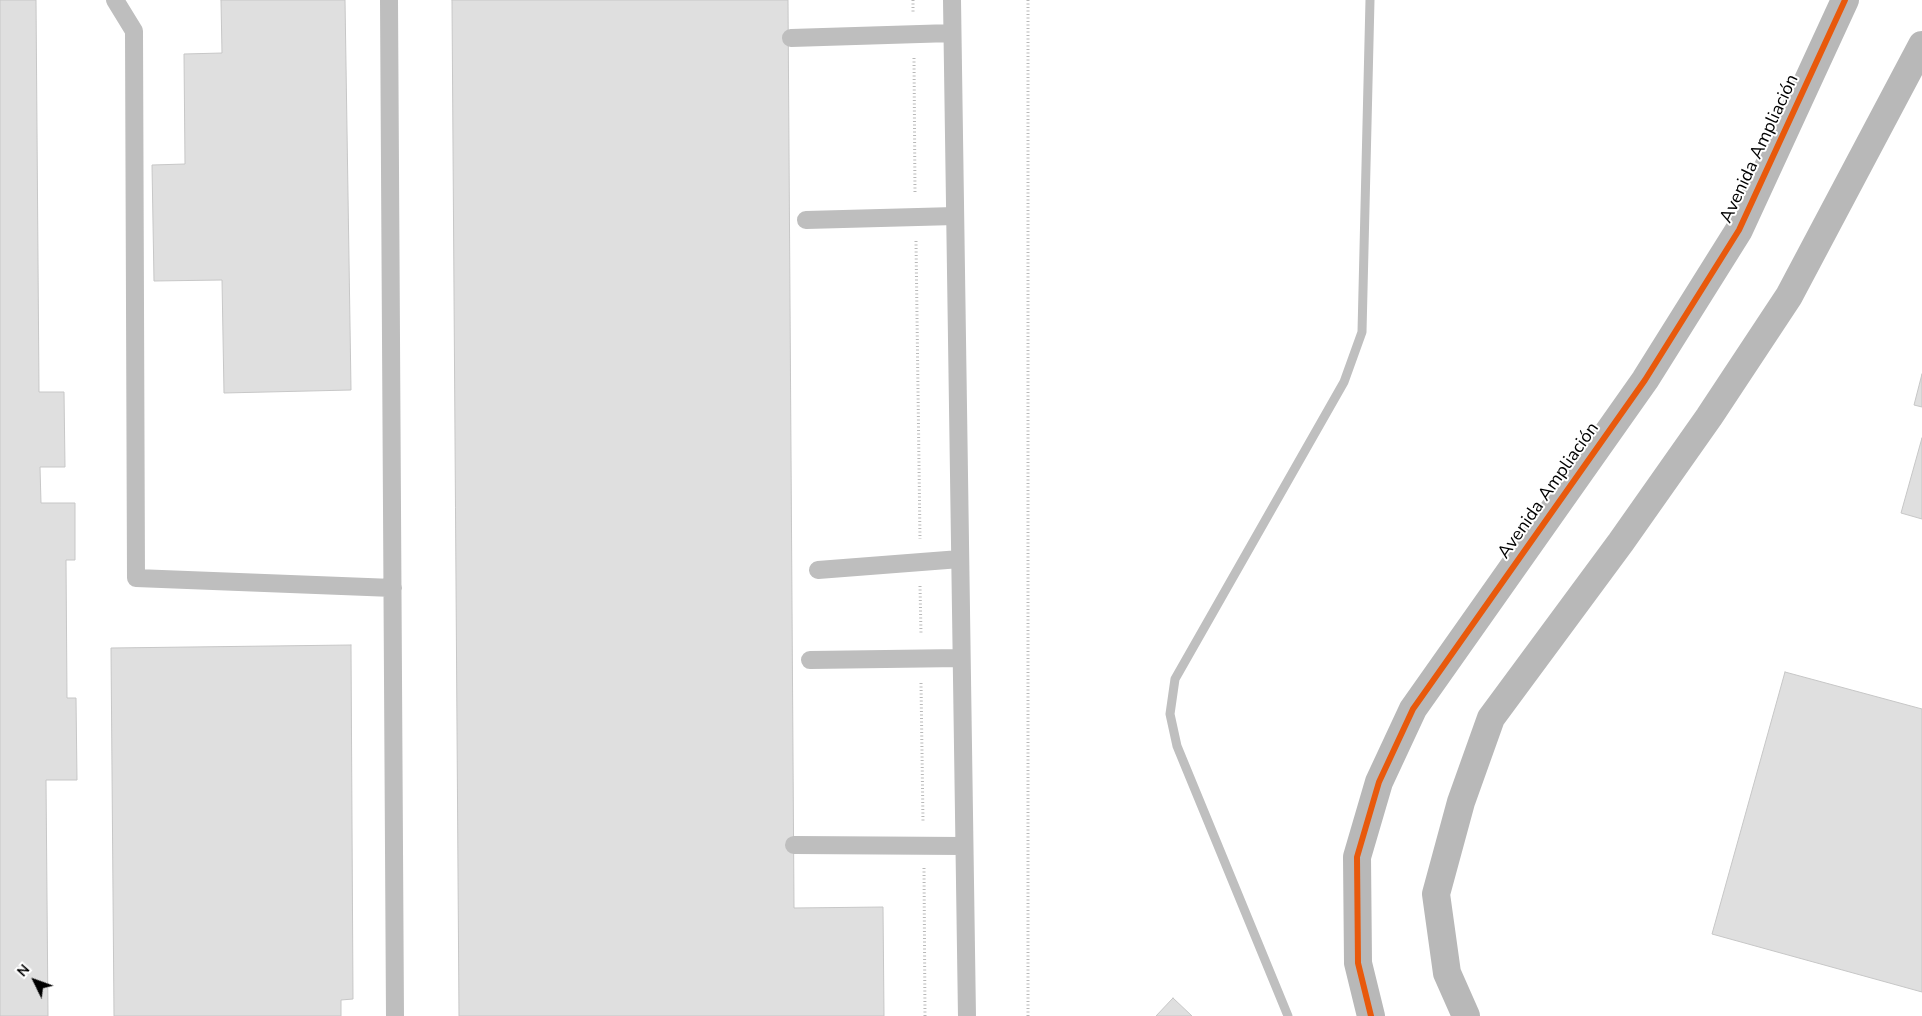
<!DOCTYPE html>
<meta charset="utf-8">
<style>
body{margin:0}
#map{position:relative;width:1922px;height:1016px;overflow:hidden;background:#fff;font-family:"Nunito Sans",sans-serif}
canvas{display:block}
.north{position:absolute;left:10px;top:956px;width:50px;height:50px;-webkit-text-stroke:4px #fff;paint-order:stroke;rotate:312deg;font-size:14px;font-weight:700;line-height:20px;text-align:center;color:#000}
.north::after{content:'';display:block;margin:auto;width:18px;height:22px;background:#000;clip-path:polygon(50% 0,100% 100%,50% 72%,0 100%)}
</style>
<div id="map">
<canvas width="1922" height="1016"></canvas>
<div class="north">N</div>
</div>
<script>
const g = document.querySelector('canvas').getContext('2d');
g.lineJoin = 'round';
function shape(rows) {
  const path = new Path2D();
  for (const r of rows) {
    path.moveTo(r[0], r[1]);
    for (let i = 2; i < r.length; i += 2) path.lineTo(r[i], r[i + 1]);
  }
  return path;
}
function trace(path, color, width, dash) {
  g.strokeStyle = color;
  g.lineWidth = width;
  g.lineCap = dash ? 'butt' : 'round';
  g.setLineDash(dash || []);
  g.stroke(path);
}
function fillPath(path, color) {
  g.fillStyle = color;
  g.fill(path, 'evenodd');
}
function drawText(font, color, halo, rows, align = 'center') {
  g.font = font + ' "Nunito Sans",sans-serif';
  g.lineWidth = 4;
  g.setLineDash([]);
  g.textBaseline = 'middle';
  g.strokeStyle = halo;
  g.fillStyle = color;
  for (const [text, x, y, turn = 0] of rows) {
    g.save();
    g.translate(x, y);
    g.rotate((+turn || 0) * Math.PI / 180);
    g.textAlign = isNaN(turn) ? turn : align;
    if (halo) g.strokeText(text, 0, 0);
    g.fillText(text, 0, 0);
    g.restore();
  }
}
trace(shape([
 [1288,1016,1177,746,1170,714,1175,679,1344,382,1362,332,1370,0]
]), '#bfbfbf', 9);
const building = shape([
 [0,0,36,0,39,392,64,392,65,467,40,467,41,503,75,503,75,560,66,560,67,698,76,698,77,780,46,780,48,1016,0,1016,0,0],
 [221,0,345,0,351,390,224,393,222,280,154,281,152,165,185,164,184,54,222,53,221,0],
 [452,0,788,0,794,908,883,907,884,1016,459,1016,452,0],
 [1922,374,1922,407,1914,405,1922,374],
 [1922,438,1922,519,1901,513,1922,438],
 [351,645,353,999,341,1000,341,1016,114,1016,111,648,351,645],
 [1785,672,1922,709,1922,992,1712,934,1785,672],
 [1173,998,1192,1016,1156,1016,1173,998]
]);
fillPath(building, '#dfdfdf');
trace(building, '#c7c7c7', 1);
trace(shape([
 [913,0,913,12],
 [1028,0,1028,1016],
 [914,58,915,194],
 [916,241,920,539],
 [920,586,921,634],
 [921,683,923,822],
 [924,868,925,1016]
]), '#b9b9b9', 3, [1, 2.5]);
trace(shape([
 [115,0,134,31,136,578,393,588],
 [389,0,395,1016],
 [952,0,967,1016],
 [791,38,952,33],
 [806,220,955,216],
 [818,570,960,559],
 [810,660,961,658],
 [794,845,964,846]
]), '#bebebe', 18);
trace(shape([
 [1371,1016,1358,963,1357,857,1379,782,1413,709,1645,380,1739,230,1845,0],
 [1466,1016,1447,973,1436,894,1461,802,1491,718,1621,542,1709,417,1789,296,1922,45]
]), '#b8b8b8', 28);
trace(shape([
 [1371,1016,1358,963,1357,857,1379,782,1413,709,1645,380,1739,230,1845,0]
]), '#e8590c', 6);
drawText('18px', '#000', '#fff', [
 ["Avenida Ampliación",1760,149,-65],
 ["Avenida Ampliación",1549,491,-55]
]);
</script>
